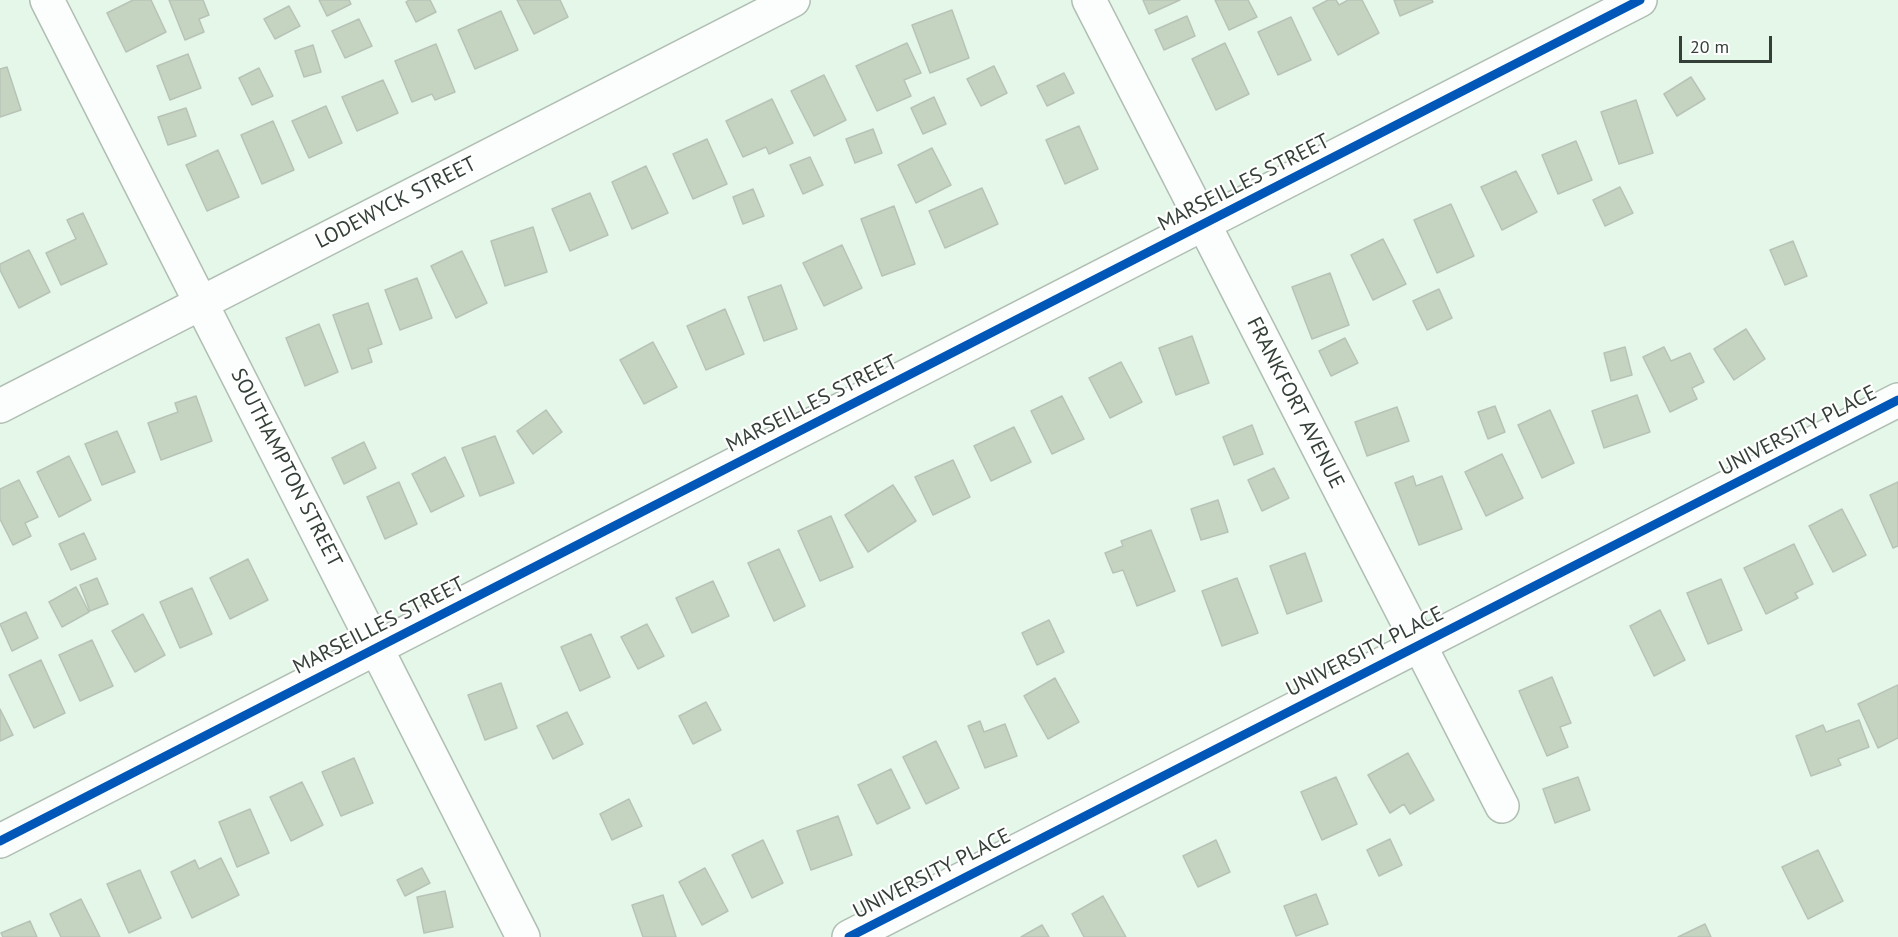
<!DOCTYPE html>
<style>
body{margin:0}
#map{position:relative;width:1898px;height:937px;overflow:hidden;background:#e5f7e9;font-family:"PT Sans",sans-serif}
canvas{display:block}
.scale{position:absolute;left:1679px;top:36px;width:93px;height:27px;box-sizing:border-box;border:3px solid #344037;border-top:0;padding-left:8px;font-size:18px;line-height:21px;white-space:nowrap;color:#344037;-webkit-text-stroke:4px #fff;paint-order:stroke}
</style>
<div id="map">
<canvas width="1898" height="937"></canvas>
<div class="scale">20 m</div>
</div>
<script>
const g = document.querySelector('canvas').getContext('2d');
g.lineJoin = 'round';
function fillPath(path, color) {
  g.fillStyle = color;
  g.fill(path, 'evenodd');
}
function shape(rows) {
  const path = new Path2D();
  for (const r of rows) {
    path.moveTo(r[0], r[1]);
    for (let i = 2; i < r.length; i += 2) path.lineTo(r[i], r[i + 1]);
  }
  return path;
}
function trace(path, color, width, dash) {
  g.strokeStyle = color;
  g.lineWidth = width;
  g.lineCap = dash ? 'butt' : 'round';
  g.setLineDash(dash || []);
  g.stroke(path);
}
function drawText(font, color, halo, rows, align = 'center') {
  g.font = font + ' "PT Sans",sans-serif';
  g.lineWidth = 4.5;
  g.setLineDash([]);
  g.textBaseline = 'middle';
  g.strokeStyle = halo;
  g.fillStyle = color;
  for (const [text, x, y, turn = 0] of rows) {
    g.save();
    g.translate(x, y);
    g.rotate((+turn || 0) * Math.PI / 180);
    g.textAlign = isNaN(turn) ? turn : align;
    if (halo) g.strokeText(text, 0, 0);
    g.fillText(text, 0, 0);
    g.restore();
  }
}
const building = shape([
 [133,0,151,0,166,32,126,52,107,13,133,0],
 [169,0,203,0,209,15,199,19,204,32,185,40,169,0],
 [319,0,349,0,351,4,327,16,319,0],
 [409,0,430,0,436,12,416,22,406,2,409,0],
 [517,0,560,0,568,17,534,34,517,0],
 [1143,0,1180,0,1149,14,1143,0],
 [1215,0,1248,0,1257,17,1229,30,1215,0],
 [1328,0,1336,0,1339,5,1348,0,1362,0,1379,33,1338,55,1313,8,1328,0],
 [1394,0,1432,0,1433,2,1400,16,1394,0],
 [289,6,300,26,275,39,264,19,289,6],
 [952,10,969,58,930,73,912,25,952,10],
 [501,11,518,50,475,69,458,30,501,11],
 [1187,16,1195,36,1164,50,1155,30,1187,16],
 [1291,17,1311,60,1278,75,1258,32,1291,17],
 [359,19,372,46,345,58,332,31,359,19],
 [907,43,921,73,904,80,911,96,877,111,856,66,907,43],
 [1225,43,1249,94,1216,110,1192,59,1225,43],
 [436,44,455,92,435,100,432,94,412,102,395,61,436,44],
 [313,45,321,72,304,77,295,51,313,45],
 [188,54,201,88,170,100,157,66,188,54],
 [994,66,1007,93,981,106,967,79,994,66],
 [7,67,21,110,0,117,0,69,7,67],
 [259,68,273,96,252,105,239,78,259,68],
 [1064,73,1074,93,1047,106,1037,86,1064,73],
 [824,75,846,120,814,136,791,91,824,75],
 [1691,77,1705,99,1677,116,1664,94,1691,77],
 [383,80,398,113,357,131,342,97,383,80],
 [934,97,946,124,923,134,911,108,934,97],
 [772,99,793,143,769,154,766,147,743,157,726,121,772,99],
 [1636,100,1653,153,1619,164,1601,112,1636,100],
 [326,106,342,143,309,158,292,121,326,106],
 [186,108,196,136,168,145,158,117,186,108],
 [273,121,294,170,262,184,241,135,273,121],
 [1079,126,1098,169,1065,184,1046,140,1079,126],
 [873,129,882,153,855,163,846,139,873,129],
 [707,139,727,184,693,199,673,154,707,139],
 [1576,141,1592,180,1558,194,1542,155,1576,141],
 [932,148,951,185,916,203,898,165,932,148],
 [218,150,239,197,207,211,186,165,218,150],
 [810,157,823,185,803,194,790,165,810,157],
 [646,166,668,213,632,229,612,182,646,166],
 [1516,171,1537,212,1502,230,1481,187,1516,171],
 [1620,187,1633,213,1605,226,1593,200,1620,187],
 [982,188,998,224,945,248,929,211,982,188],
 [753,189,764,216,743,224,733,197,753,189],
 [590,193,608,235,570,251,552,209,590,193],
 [1451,204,1474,256,1437,273,1414,220,1451,204],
 [894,206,915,264,882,276,861,219,894,206],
 [83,213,107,264,61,285,46,253,76,239,67,220,83,213],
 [533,227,547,272,505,286,491,241,533,227],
 [1383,239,1406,284,1373,300,1351,255,1383,239],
 [1793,241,1807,276,1785,285,1770,250,1793,241],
 [842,245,862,288,824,306,803,263,842,245],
 [29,250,50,292,19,308,0,270,0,264,29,250],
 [462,251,487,303,456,318,431,266,462,251],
 [1330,273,1349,325,1312,339,1292,287,1330,273],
 [417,278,432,318,400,330,385,290,417,278],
 [781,285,797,329,764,341,748,297,781,285],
 [1439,289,1452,318,1427,330,1413,301,1439,289],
 [368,303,382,344,368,349,372,362,352,369,333,315,368,303],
 [725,309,744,354,706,370,687,326,725,309],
 [319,324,338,372,305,386,286,338,319,324],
 [1746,329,1765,359,1734,380,1714,349,1746,329],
 [1192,336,1209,383,1176,395,1159,348,1192,336],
 [1345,338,1358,363,1331,376,1319,351,1345,338],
 [653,342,677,387,644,404,620,360,653,342],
 [1625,347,1632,375,1611,381,1604,353,1625,347],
 [1664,347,1671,361,1690,353,1704,382,1692,388,1697,399,1670,412,1643,357,1664,347],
 [1121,362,1142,402,1110,418,1089,378,1121,362],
 [1637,395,1650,432,1604,448,1592,411,1637,395],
 [196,396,212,441,161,460,148,423,178,412,175,403,196,396],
 [1062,396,1084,439,1052,454,1031,411,1062,396],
 [1495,406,1505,432,1488,439,1478,412,1495,406],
 [1397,407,1409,441,1367,456,1355,422,1397,407],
 [546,410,562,432,533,454,517,431,546,410],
 [1550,410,1574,463,1542,478,1518,425,1550,410],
 [1252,425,1263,454,1234,465,1223,437,1252,425],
 [1014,427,1031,462,991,481,974,446,1014,427],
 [117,431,135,472,102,485,85,444,117,431],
 [495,436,514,483,480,496,462,448,495,436],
 [364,442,376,468,344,484,332,458,364,442],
 [1502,454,1523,498,1486,516,1465,472,1502,454],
 [69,456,91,500,59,517,37,472,69,456],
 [445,457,464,496,431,512,412,474,445,457],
 [953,460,970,497,933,515,915,477,953,460],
 [1274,468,1289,498,1262,511,1248,480,1274,468],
 [1413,476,1416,486,1442,476,1462,529,1419,545,1395,483,1413,476],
 [19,480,38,517,25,523,31,536,13,545,0,519,0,489,19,480],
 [399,482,417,524,385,539,367,497,399,482],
 [1898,482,1898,546,1893,548,1870,495,1898,482],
 [893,485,916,521,868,552,845,515,893,485],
 [1218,500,1228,532,1201,540,1191,509,1218,500],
 [1842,509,1866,555,1833,572,1809,526,1842,509],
 [831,516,853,567,820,581,798,531,831,516],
 [1151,530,1175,591,1137,606,1123,570,1113,573,1105,553,1123,546,1121,541,1151,530],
 [84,533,96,559,71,570,59,544,84,533],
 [1794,544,1813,584,1795,593,1798,598,1766,614,1744,568,1794,544],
 [779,549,805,606,774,621,748,563,779,549],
 [1305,553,1322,601,1287,614,1270,566,1305,553],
 [248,559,268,600,230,619,210,578,248,559],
 [97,578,108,604,90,611,80,585,97,578],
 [1237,578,1258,633,1222,646,1202,591,1237,578],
 [1721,579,1742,630,1708,644,1687,593,1721,579],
 [713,581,729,616,692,633,676,598,713,581],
 [76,587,89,612,62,627,49,602,76,587],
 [192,588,212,634,180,648,160,602,192,588],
 [1660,610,1685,660,1654,676,1630,626,1660,610],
 [26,612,38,638,12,651,0,624,26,612],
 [143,614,165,655,135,672,112,631,143,614],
 [1049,620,1064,652,1037,665,1022,633,1049,620],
 [647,624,664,656,638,669,621,637,647,624],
 [591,634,610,677,580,691,561,647,591,634],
 [92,640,113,686,80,701,59,655,92,640],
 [41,660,65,713,34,728,9,675,41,660],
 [1552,677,1571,723,1560,727,1568,747,1547,756,1519,691,1552,677],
 [1055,678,1079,722,1048,739,1024,696,1055,678],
 [501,683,517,728,485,740,468,695,501,683],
 [1898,685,1898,738,1878,748,1858,704,1898,685],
 [706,702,721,730,693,744,679,716,706,702],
 [0,709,13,735,0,741,0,709],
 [567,712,583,744,553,759,537,726,567,712],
 [1859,720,1869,747,1838,759,1841,765,1811,776,1796,736,1823,725,1826,732,1859,720],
 [980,721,984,732,1005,724,1017,756,985,768,968,726,980,721],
 [936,741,959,788,926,804,903,757,936,741],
 [1408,753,1434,800,1410,814,1404,804,1390,813,1368,775,1408,753],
 [354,758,373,803,341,816,322,772,354,758],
 [891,769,910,808,877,824,858,785,891,769],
 [1336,777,1357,824,1322,840,1301,792,1336,777],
 [1578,777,1590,810,1555,823,1543,789,1578,777],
 [302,782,323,825,291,841,270,797,302,782],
 [629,799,642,826,612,840,600,814,629,799],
 [250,809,269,853,237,867,219,822,250,809],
 [838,816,852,855,811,870,797,831,838,816],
 [1390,839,1402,865,1379,876,1367,850,1390,839],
 [763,840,783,883,752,898,732,855,763,840],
 [1216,840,1230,872,1198,887,1183,856,1216,840],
 [1818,850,1843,901,1808,919,1782,867,1818,850],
 [221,858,239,895,192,918,171,872,195,860,199,869,221,858],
 [422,868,430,883,405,896,397,880,422,868],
 [705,868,728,911,702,925,679,882,705,868],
 [140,870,161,918,129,933,107,884,140,870],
 [445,891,453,927,424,933,417,897,445,891],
 [1316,894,1328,924,1296,936,1284,906,1316,894],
 [663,895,676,937,643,937,632,905,663,895],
 [1103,896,1126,937,1084,937,1072,914,1103,896],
 [81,899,100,937,61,937,50,914,81,899],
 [30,921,37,937,3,937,1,933,30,921],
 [1705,924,1711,937,1678,937,1705,924],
 [1042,925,1049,937,1021,937,1042,925]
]);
fillPath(building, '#c5d4c0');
trace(building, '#b8c3b8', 1.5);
const street = shape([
 [47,0,523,937],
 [1089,0,1502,806],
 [0,406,793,0],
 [0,841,1640,0],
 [849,937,1898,400]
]);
trace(street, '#b0beb3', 36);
trace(street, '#fbfefc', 33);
trace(shape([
 [0,841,1640,0],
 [849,937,1898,400]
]), '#0057b8', 9);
drawText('21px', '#344037', '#fff', [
 ["MARSEILLES STREET",1244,183,-27],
 ["LODEWYCK STREET",396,203,-27],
 ["FRANKFORT AVENUE",1295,403,63],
 ["MARSEILLES STREET",812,404,-27],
 ["UNIVERSITY PLACE",1798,431,-27],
 ["SOUTHAMPTON STREET",286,468,63],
 ["MARSEILLES STREET",379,626,-27],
 ["UNIVERSITY PLACE",1365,652,-27],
 ["UNIVERSITY PLACE",932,874,-27]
]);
</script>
